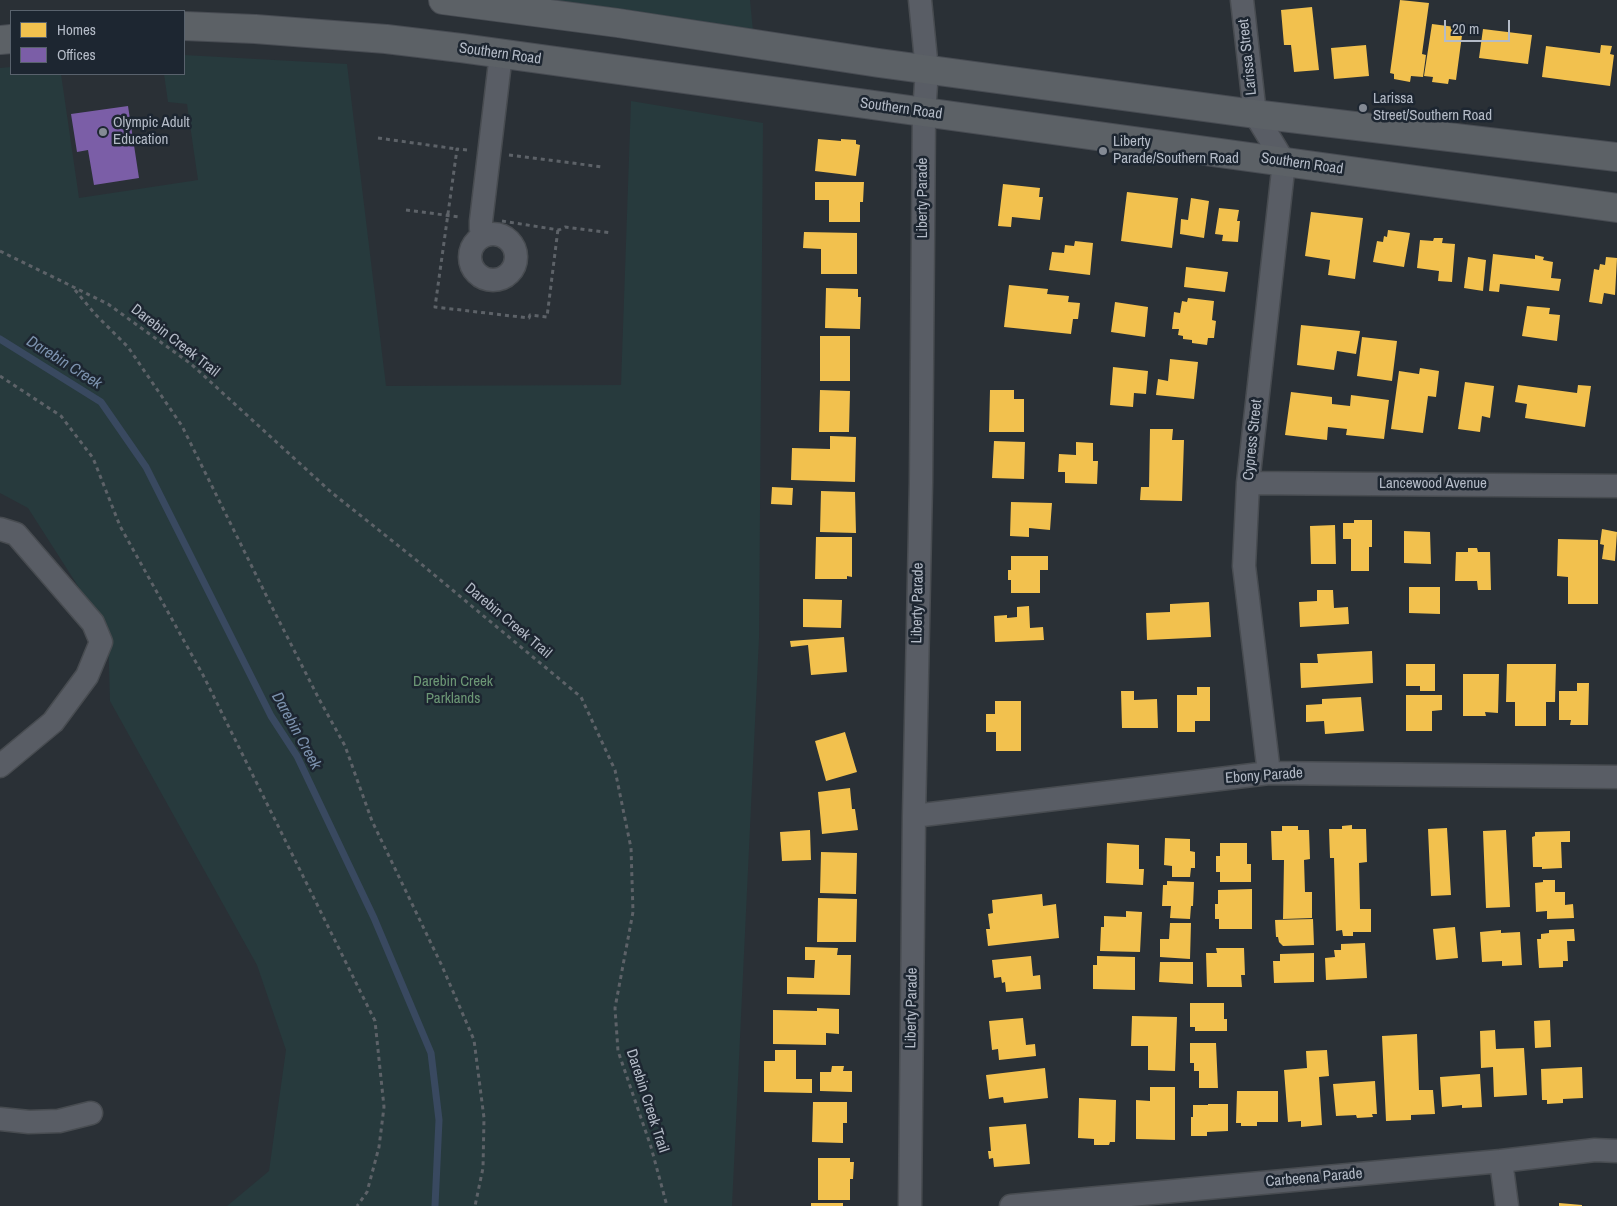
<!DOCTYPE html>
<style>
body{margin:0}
#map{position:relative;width:1617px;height:1206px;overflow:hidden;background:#2a3036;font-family:"Archivo Narrow",sans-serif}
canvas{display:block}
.legend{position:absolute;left:10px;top:10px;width:175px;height:65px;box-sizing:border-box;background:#1d2631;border:1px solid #59626d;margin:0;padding:6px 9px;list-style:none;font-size:15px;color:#b4bbc7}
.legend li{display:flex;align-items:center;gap:10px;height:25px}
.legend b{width:25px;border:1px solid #59626d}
.scale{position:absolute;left:1444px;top:20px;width:66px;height:22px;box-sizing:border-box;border:2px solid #b4bbc7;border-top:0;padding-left:6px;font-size:15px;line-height:18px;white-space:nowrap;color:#b4bbc7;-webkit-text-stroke:4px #1d2631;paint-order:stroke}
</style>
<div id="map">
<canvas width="1617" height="1206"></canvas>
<ul class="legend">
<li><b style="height:14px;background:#f2c14e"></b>Homes</li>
<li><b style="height:14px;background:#7b5ea7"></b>Offices</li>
</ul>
<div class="scale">20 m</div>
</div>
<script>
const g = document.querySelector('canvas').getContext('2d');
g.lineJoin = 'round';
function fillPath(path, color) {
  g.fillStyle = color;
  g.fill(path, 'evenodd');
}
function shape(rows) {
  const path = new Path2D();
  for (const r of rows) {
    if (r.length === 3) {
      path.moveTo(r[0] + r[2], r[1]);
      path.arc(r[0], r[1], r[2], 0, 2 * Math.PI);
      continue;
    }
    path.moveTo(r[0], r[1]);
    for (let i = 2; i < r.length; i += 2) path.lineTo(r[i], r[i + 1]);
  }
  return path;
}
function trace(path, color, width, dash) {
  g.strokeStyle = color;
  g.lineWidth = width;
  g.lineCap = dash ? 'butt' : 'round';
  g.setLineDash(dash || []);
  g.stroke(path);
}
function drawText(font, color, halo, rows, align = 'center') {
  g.font = font + ' "Archivo Narrow",sans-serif';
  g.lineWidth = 5;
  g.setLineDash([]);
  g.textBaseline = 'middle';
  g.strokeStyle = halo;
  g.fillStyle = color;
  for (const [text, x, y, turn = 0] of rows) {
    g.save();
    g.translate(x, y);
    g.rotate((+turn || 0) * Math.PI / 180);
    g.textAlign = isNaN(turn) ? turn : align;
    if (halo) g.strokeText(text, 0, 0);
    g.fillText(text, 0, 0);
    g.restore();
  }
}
fillPath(shape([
 [524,0,750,0,753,31],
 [184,55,347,64,386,386,621,385,631,101,763,123,759,638,732,1206,227,1206,269,1171,286,1050,257,965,110,701,108,633,28,508,0,493,0,68,11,67,11,74,61,74,79,198,198,180,187,104,168,102,164,74,184,74]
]), '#273a3d');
fillPath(shape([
 [1400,0,1429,3,1422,54,1426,55,1423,77,1411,76,1410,82,1394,79,1394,74,1390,73],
 [1312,7,1319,70,1294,72,1291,45,1284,45,1281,10],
 [1432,24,1463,28,1456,80,1449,79,1448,84,1432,82,1433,77,1424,76],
 [1483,29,1532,35,1528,64,1479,58],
 [1366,45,1369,76,1334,79,1331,48],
 [1601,45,1612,46,1610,54,1614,55,1610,86,1542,77,1546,46,1600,53],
 [818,139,841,141,841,139,856,140,856,144,860,145,856,176,815,171],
 [815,182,864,182,863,202,860,202,860,222,829,222,829,200,815,200],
 [1003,184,1040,188,1039,197,1043,197,1040,220,1012,217,1011,227,998,226],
 [1127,192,1178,198,1172,248,1121,241],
 [1191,198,1209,201,1204,238,1180,234,1181,219,1188,220],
 [1219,208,1239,210,1237,221,1240,221,1238,242,1222,241,1223,235,1215,234],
 [1311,212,1363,218,1355,279,1328,275,1330,260,1305,256],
 [1388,230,1410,233,1404,267,1373,262,1377,241,1383,242,1384,236,1387,237],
 [804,232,857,233,857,274,821,274,821,249,803,248],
 [1434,238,1443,238,1442,243,1455,244,1452,282,1438,281,1439,271,1417,268,1420,240,1433,241],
 [1075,241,1093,243,1090,275,1049,270,1052,252,1064,253,1065,245,1074,246],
 [1493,254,1535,259,1535,255,1544,257,1543,260,1553,262,1551,278,1561,279,1559,291,1500,284,1499,292,1489,291],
 [1468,257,1486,260,1483,291,1464,288],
 [1606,257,1617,258,1615,295,1604,293,1602,304,1589,302,1594,269,1599,270,1600,264,1605,265],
 [1186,267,1228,272,1225,292,1184,287],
 [1009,285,1048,289,1047,294,1069,296,1068,302,1080,303,1078,319,1073,319,1071,334,1004,327],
 [826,288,858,289,858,297,861,297,860,329,825,328],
 [1188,298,1214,301,1212,320,1216,321,1214,338,1208,338,1207,345,1192,343,1192,340,1183,339,1183,336,1178,335,1179,329,1172,329,1174,312,1180,313,1182,301,1187,302],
 [1115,302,1148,307,1145,337,1111,332],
 [1527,306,1550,308,1549,314,1560,315,1557,341,1522,336],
 [1301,325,1360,331,1356,354,1337,351,1334,370,1297,365],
 [820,336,850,336,850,381,820,381],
 [1362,337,1397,341,1392,381,1357,376],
 [1170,359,1198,362,1194,399,1156,395,1158,379,1168,381],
 [1113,367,1148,371,1146,394,1134,393,1133,407,1110,405],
 [1420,368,1439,371,1436,397,1428,396,1423,433,1391,429,1399,371,1419,374],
 [1465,382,1494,386,1490,418,1482,416,1480,432,1458,429],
 [1518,385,1577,393,1578,385,1591,386,1585,427,1525,418,1527,404,1515,402],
 [820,390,850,391,849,432,819,432],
 [990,390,1014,390,1014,399,1024,399,1024,432,989,432],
 [1291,392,1332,397,1332,404,1350,406,1351,395,1389,400,1384,439,1346,435,1347,429,1328,427,1327,440,1285,435],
 [1150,429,1173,429,1172,440,1184,440,1182,501,1140,500,1141,487,1149,487],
 [830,436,856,437,855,482,791,480,792,448,830,449],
 [994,441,1025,442,1024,479,992,478],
 [1076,442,1093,443,1093,461,1098,461,1097,484,1065,483,1065,472,1058,472,1059,454,1076,455],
 [772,487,793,488,792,505,771,504],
 [821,491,855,492,856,533,820,532],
 [1011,502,1052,503,1050,530,1029,528,1029,537,1010,536],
 [1354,520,1372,520,1372,547,1369,547,1369,571,1351,571,1351,539,1343,539,1343,523,1354,523],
 [1335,525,1336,564,1311,564,1310,526],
 [1602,529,1617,532,1615,561,1602,559,1604,545,1600,544],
 [1404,531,1430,532,1431,564,1404,563],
 [816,537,852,537,852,577,847,576,847,579,815,579],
 [1558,539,1598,540,1598,604,1568,604,1568,577,1557,576],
 [1468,548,1477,548,1478,552,1490,552,1491,590,1478,590,1477,581,1455,581,1456,552,1468,552],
 [1011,556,1048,556,1048,570,1040,570,1040,593,1011,593,1011,580,1008,580,1008,570,1011,570],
 [1409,587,1440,587,1440,614,1409,613],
 [1317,590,1333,590,1334,608,1348,607,1349,624,1300,627,1299,602,1317,601],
 [803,599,842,600,841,628,803,627],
 [1209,602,1211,637,1147,640,1146,613,1170,612,1170,604],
 [1029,606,1030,628,1043,627,1044,640,995,642,994,616,1007,615,1007,618,1017,617,1017,607],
 [844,637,847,672,811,675,808,645,791,647,790,641],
 [1372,651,1373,683,1301,688,1300,663,1318,663,1317,654],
 [1406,664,1435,664,1435,691,1420,691,1420,686,1406,686],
 [1507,664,1556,664,1555,702,1546,702,1546,726,1515,726,1515,702,1506,702],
 [1463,674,1499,674,1498,713,1485,712,1486,716,1463,716],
 [1577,683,1589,683,1588,725,1570,725,1571,720,1559,720,1559,691,1577,691],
 [1197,687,1210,687,1210,721,1195,721,1195,732,1177,732,1177,695,1197,695],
 [1121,691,1134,691,1134,700,1157,699,1158,728,1122,728],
 [1406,695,1442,695,1442,710,1432,711,1432,731,1406,731],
 [1361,697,1364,731,1325,734,1324,721,1306,722,1306,705,1322,704,1322,699],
 [995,701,1021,701,1021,751,996,751,996,732,986,732,986,714,995,714],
 [845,732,857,772,826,781,815,741],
 [850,788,852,809,855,809,858,830,822,834,818,792],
 [1352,825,1352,829,1366,829,1367,862,1359,863,1360,909,1371,909,1371,932,1353,932,1353,936,1343,936,1342,930,1336,931,1334,858,1330,858,1329,829,1342,829,1342,826],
 [1282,826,1298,826,1298,830,1309,830,1310,859,1304,860,1305,892,1312,892,1312,918,1283,919,1284,860,1272,860,1271,831,1282,831],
 [1447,828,1451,895,1431,896,1428,829],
 [810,830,811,860,782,861,780,832],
 [1506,830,1510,907,1486,908,1483,831],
 [1570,831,1570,842,1561,842,1562,868,1542,869,1542,867,1533,867,1532,837,1535,836,1535,832],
 [1165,838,1190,839,1190,851,1195,852,1195,868,1191,868,1190,877,1172,877,1172,866,1164,865],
 [1107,843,1139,845,1139,869,1144,869,1143,885,1106,883],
 [1220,843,1247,843,1247,864,1251,864,1251,882,1220,882,1220,872,1216,872,1216,856,1220,856],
 [821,852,857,853,856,894,820,893],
 [1543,880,1555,880,1555,892,1565,892,1565,905,1573,904,1574,918,1547,919,1547,911,1536,912,1535,883,1543,882],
 [1167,881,1194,882,1193,906,1191,906,1190,919,1170,918,1171,906,1162,906,1163,885,1167,885],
 [1252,889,1252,929,1219,929,1219,919,1215,919,1215,904,1218,904,1218,890],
 [1042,894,1043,906,1056,904,1059,938,988,946,986,929,990,929,988,914,993,913,992,900],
 [818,898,857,899,856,942,817,942],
 [1126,911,1142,912,1140,952,1100,951,1101,927,1104,927,1104,916,1126,917],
 [1313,919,1314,945,1283,946,1279,942,1278,937,1276,937,1275,920],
 [1170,923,1191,923,1190,959,1160,957,1160,939,1169,939],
 [1455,927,1458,958,1436,960,1433,929],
 [1574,929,1575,941,1567,941,1568,961,1563,961,1563,967,1539,968,1537,939,1541,939,1541,934,1549,933,1549,930],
 [1501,930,1501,933,1520,932,1522,965,1502,966,1502,961,1482,962,1480,932],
 [1365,943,1367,978,1326,980,1325,958,1335,957,1334,950,1341,950,1341,944],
 [805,947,838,948,837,955,851,955,850,995,787,994,787,977,814,978,815,960,805,960],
 [1216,948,1244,948,1245,975,1241,975,1242,987,1207,987,1206,953,1217,953],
 [1314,953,1314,982,1274,983,1273,961,1280,961,1280,954],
 [1031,956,1033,976,1040,975,1041,989,1006,992,1005,982,1002,983,1001,977,994,978,992,960],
 [1097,956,1135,957,1135,990,1093,989,1093,965,1097,965],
 [1160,962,1193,962,1193,984,1159,982],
 [1190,1003,1224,1003,1224,1019,1227,1019,1227,1031,1195,1031,1195,1027,1190,1027],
 [817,1008,839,1009,839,1034,826,1033,826,1045,773,1044,773,1010,817,1011],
 [1132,1016,1177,1017,1175,1071,1148,1070,1148,1046,1131,1046],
 [1023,1018,1026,1045,1035,1044,1036,1056,999,1060,998,1049,992,1050,989,1021],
 [1550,1020,1551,1047,1535,1048,1534,1021],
 [1495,1030,1496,1049,1524,1048,1527,1095,1494,1097,1493,1067,1481,1068,1480,1031],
 [1417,1034,1419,1090,1433,1090,1435,1114,1411,1115,1411,1120,1386,1121,1382,1036],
 [1190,1043,1216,1043,1218,1088,1199,1088,1199,1071,1194,1071,1194,1063,1190,1063],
 [775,1050,796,1050,796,1079,812,1079,812,1093,764,1092,764,1061,775,1061],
 [1327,1050,1329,1076,1319,1077,1322,1125,1301,1127,1301,1121,1288,1122,1284,1070,1307,1068,1306,1051],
 [832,1066,844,1066,843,1071,852,1071,852,1092,820,1091,820,1072,831,1072],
 [1582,1067,1583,1098,1563,1099,1563,1103,1547,1104,1547,1100,1542,1100,1541,1069],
 [1045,1068,1048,1098,1004,1103,1003,1097,989,1099,986,1075],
 [1480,1074,1482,1107,1462,1108,1462,1105,1442,1107,1440,1077],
 [1375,1081,1377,1114,1372,1114,1373,1117,1357,1118,1356,1115,1336,1116,1333,1084],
 [1150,1087,1175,1087,1175,1140,1136,1139,1136,1100,1150,1101],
 [1237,1091,1278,1091,1278,1122,1257,1122,1257,1126,1241,1126,1241,1123,1236,1123],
 [1079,1098,1116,1100,1115,1142,1110,1142,1109,1145,1094,1145,1094,1139,1078,1138],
 [813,1102,847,1102,847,1123,843,1123,843,1143,812,1142],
 [1208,1104,1228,1104,1228,1131,1207,1132,1207,1136,1191,1136,1191,1117,1193,1117,1193,1105,1208,1105],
 [1026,1124,1030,1164,994,1167,993,1158,989,1159,988,1151,991,1151,989,1127],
 [818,1158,850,1158,850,1162,854,1162,853,1179,850,1179,850,1200,818,1200],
 [811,1203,843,1203,843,1206,811,1206],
 [1559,1203,1582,1205,1582,1206,1559,1206]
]), '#f2c14e');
fillPath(shape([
 [128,106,139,178,94,185,88,150,77,152,71,114]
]), '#7b5ea7');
trace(shape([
 [0,339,101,402,146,467,271,716,297,756,374,918,431,1053,439,1120,435,1206]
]), '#394960', 7);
const minor = shape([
 [1242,0,1255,114,1284,162,1248,483,1244,566,1269,773],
 [493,257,23],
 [483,235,481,229,481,221,501,54],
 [1248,483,1617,486],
 [0,529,16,534,93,623,101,642,87,676,53,722,0,766],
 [914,816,1269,773,1617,777],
 [0,1119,29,1122,59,1121,91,1113],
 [1501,1161,1507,1206],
 [910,1206,914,816,921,483,924,113,927,70,920,0],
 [1011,1206,1501,1161,1595,1150,1617,1151]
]);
const major = shape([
 [443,0,618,23,879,63,1255,114,1617,157],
 [184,26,255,29,386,39,461,48,1617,208],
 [0,40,11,39]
]);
trace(minor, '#484c51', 25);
trace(major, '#484c53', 30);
trace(shape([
 [378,138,457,149],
 [467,150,457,149,435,307,529,318,530,315,547,317,558,229],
 [509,155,603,167],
 [406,210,460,217],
 [502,221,559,230,565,227,612,233],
 [0,251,108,304,191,364,331,492,420,563,581,697,615,770,631,848,633,912,615,1008,618,1051,651,1147,667,1206],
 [75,290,95,314,128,347,182,426,274,611,319,699,345,746,372,821,442,966,474,1040,484,1118,483,1168,475,1206],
 [0,376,61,416,93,458,120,526,203,675,375,1021,384,1107,379,1147,367,1192,357,1206]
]), '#5d6268', 3, [4, 4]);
trace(minor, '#595d65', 22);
trace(major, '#5c6166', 28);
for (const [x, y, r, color] of [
 [1363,108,5,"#848a94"],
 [103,132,5,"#848a94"],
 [1103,151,5,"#848a94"]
]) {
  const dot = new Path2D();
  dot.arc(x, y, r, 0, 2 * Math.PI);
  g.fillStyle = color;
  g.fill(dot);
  trace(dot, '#1d2631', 2);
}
drawText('15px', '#b4bbc7', '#1d2631', [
 ["Southern Road",500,54,8],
 ["Larissa Street",1248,57,-96],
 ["Southern Road",901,109,8],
 ["Southern Road",1302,164,8],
 ["Liberty Parade",923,198,-90],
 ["Darebin Creek Trail",175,341,38],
 ["Cypress Street",1253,440,-84],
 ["Lancewood Avenue",1433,484],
 ["Liberty Parade",918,603,-89],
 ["Darebin Creek Trail",508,621,40],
 ["Ebony Parade",1264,776,-4],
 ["Liberty Parade",912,1008,-89],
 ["Darebin Creek Trail",647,1101,72],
 ["Carbeena Parade",1314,1178,-5]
]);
drawText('15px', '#b4bbc7', '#1d2631', [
 ["Larissa",1373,99],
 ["Street/Southern Road",1373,116],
 ["Olympic Adult",113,123],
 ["Education",113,140],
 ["Liberty",1113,142],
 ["Parade/Southern Road",1113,159]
], 'left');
drawText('15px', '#6c9775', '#1d2631', [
 ["Darebin Creek",453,682],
 ["Parklands",453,699]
]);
drawText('italic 16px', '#7c92ae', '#1d2631', [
 ["Darebin Creek",64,363,32],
 ["Darebin Creek",296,731,61]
]);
</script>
